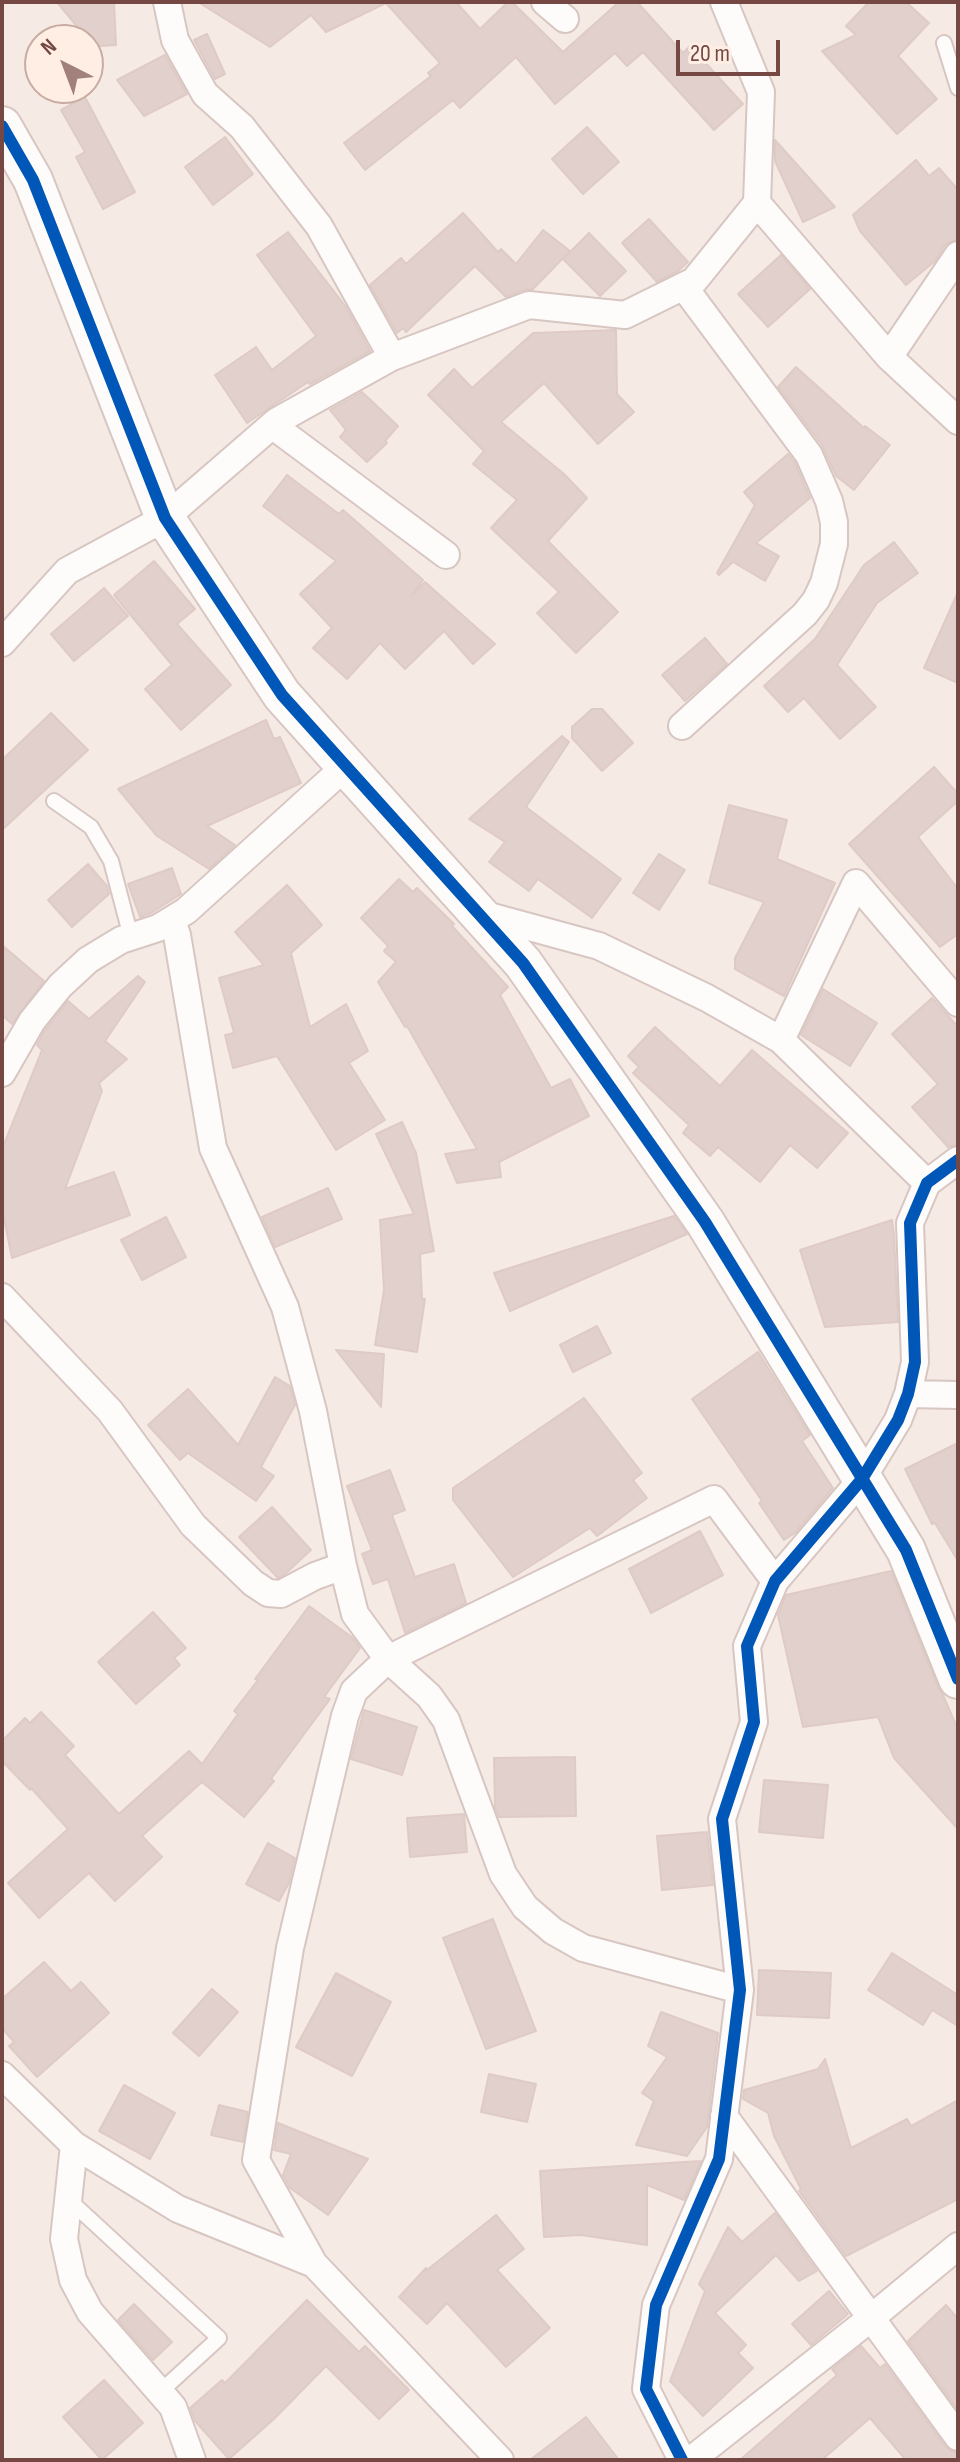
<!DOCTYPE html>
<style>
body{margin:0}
#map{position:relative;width:960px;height:2462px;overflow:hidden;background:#f6eae4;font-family:"Sofia Sans Condensed",sans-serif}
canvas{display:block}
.frame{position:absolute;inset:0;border:4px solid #754844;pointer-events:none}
.north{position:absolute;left:24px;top:24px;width:80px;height:80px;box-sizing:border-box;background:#ffeee4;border:2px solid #c8aca4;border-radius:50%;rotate:318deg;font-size:22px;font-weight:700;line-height:32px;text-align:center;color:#754844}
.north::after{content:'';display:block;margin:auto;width:28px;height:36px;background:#a2817c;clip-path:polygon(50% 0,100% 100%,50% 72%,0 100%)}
.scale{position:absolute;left:676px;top:40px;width:104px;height:36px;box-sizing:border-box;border:4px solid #754844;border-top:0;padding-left:10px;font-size:24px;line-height:28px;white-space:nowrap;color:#754844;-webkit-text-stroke:6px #ffeee4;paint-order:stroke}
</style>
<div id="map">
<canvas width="960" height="2462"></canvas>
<div class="frame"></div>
<div class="north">N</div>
<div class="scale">20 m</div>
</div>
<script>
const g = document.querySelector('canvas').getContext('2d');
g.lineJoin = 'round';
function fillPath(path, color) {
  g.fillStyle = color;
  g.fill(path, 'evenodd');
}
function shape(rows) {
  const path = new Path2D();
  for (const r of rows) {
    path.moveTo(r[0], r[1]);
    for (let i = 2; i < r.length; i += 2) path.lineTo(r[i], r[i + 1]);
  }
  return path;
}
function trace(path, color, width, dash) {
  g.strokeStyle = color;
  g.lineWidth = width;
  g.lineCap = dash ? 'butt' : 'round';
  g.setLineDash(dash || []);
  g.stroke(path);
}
const building = shape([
 [57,2,114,2,116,45,88,47,88,40,57,2],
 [198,2,456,2,480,29,508,2,512,2,563,52,619,2,637,2,683,53,690,46,743,104,714,130,643,52,627,66,615,53,555,104,516,57,460,108,453,100,365,170,344,143,431,76,428,73,440,63,386,3,326,32,311,15,270,47,198,2],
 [869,2,906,2,929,23,898,56,937,99,897,134,822,51,856,35,846,26,869,2],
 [207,34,225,74,215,79,194,40,207,34],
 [165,55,187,94,144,116,117,80,165,55],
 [85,97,135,192,103,209,76,157,85,152,61,110,85,97],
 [587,127,619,162,583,194,552,159,587,127],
 [225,137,253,174,213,205,185,167,225,137],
 [775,140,835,207,803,222,775,161,775,140],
 [916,160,929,176,939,168,958,190,958,239,945,245,935,261,906,285,860,231,853,215,916,160],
 [463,213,498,252,501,249,516,264,543,230,570,251,533,289,523,290,506,297,475,266,406,332,403,328,397,333,370,285,401,258,406,264,463,213],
 [649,219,688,262,678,271,657,282,622,243,649,219],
 [288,232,346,307,370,351,310,384,308,382,247,423,215,375,256,347,272,370,316,336,257,255,288,232],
 [589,233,626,271,600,296,563,259,589,233],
 [781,255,810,289,768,327,738,294,781,255],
 [616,330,617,394,634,412,598,444,544,383,501,422,564,474,587,498,548,541,618,612,576,653,537,613,559,592,491,528,517,500,473,464,484,451,428,395,454,369,472,388,533,333,616,330],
 [796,367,864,428,865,426,890,445,854,490,836,476,822,445,778,387,796,367],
 [362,392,398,426,385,441,387,443,367,462,340,437,346,430,330,410,362,392],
 [788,454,795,463,810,498,756,543,779,556,765,581,733,562,719,575,717,573,755,505,744,492,788,454],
 [287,475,339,514,343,510,423,580,412,595,425,582,495,644,473,664,444,631,405,669,380,643,347,679,313,648,332,628,300,594,336,561,263,506,287,475],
 [894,542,918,573,877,603,837,665,876,707,840,739,804,698,788,712,764,686,815,639,864,565,894,542],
 [154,561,195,609,177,624,231,685,181,730,145,689,172,665,114,595,154,561],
 [104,588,128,616,74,661,51,634,104,588],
 [958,592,958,683,924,668,958,592],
 [705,638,727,664,685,701,662,675,705,638],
 [592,709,602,709,633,743,602,771,572,738,572,727,592,709],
 [51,713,88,750,2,830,2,760,51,713],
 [266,720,274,739,280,737,301,783,207,826,235,845,209,869,157,836,118,789,266,720],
 [562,736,569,742,526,807,621,879,592,918,538,879,529,891,489,862,505,842,469,819,562,736],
 [934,767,958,794,958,801,918,837,958,889,958,934,940,947,849,844,934,767],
 [729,805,787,820,777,859,835,883,784,996,735,969,735,958,764,902,709,883,729,805],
 [659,854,685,870,659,910,633,893,659,854],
 [88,864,107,886,109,894,72,927,48,900,88,864],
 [172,868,181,894,151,913,140,917,128,884,172,868],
 [399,879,413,892,417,888,454,924,452,926,508,987,500,995,551,1088,570,1079,589,1116,499,1162,501,1177,457,1183,445,1154,477,1149,407,1026,405,1027,378,982,396,962,384,951,388,946,361,918,399,879],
 [287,885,322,925,291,953,310,1027,346,1004,368,1051,349,1063,385,1120,336,1150,277,1056,233,1068,225,1035,234,1033,219,978,264,965,235,932,287,885],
 [2,945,44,981,12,1024,2,1015,2,945],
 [138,976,145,982,105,1041,127,1059,99,1083,102,1091,65,1189,114,1172,130,1215,12,1258,2,1209,2,1149,42,1050,37,1045,45,1030,68,1001,89,1019,138,976],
 [823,989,877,1023,850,1066,801,1035,823,989],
 [932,998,958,1027,958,1144,948,1147,912,1107,938,1084,892,1034,932,998],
 [655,1027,720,1086,752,1050,848,1133,817,1168,790,1145,760,1182,718,1147,710,1156,683,1133,689,1125,633,1073,639,1067,628,1056,655,1027],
 [402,1122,416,1153,434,1251,420,1254,422,1299,425,1299,417,1352,375,1345,384,1290,380,1220,414,1214,376,1134,402,1122],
 [328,1188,342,1219,275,1247,262,1217,328,1188],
 [674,1216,687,1234,510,1311,494,1273,674,1216],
 [166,1217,186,1257,142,1280,121,1240,166,1217],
 [892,1220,894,1235,898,1322,825,1327,800,1250,892,1220],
 [597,1326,611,1353,573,1372,560,1345,597,1326],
 [336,1350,384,1354,381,1407,336,1350],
 [758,1352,810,1435,802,1441,833,1488,795,1533,784,1540,759,1503,762,1501,692,1399,758,1352],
 [275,1377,290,1386,295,1405,261,1467,274,1476,256,1501,188,1453,180,1460,148,1425,188,1389,238,1445,275,1377],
 [584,1398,642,1473,633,1480,647,1498,597,1536,590,1528,513,1577,453,1500,453,1488,584,1398],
 [958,1443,958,1561,935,1523,932,1524,905,1469,958,1443],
 [390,1470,405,1510,392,1515,415,1577,454,1564,466,1603,405,1633,388,1579,373,1584,362,1554,372,1550,347,1486,390,1470],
 [272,1507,311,1550,285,1574,278,1578,239,1537,272,1507],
 [700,1531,723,1575,651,1613,629,1569,700,1531],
 [891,1571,938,1687,943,1695,958,1730,958,1829,894,1758,878,1717,803,1727,778,1615,786,1595,891,1571],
 [309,1606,353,1638,360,1648,324,1697,330,1699,271,1779,274,1781,244,1817,202,1782,142,1836,162,1857,115,1901,89,1873,39,1918,8,1883,68,1829,31,1788,30,1790,2,1761,2,1741,25,1718,30,1723,41,1712,74,1746,65,1755,119,1814,189,1751,202,1764,238,1714,234,1711,258,1680,255,1679,309,1606],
 [153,1612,186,1648,174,1658,180,1665,136,1704,98,1662,153,1612],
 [364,1710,417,1727,402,1775,351,1759,364,1710],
 [575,1757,576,1816,499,1817,495,1807,494,1758,575,1757],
 [764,1780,828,1785,823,1838,759,1832,764,1780],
 [464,1814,467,1852,410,1857,407,1818,464,1814],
 [707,1832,713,1885,662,1890,657,1836,707,1832],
 [268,1843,295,1858,289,1883,279,1901,246,1884,268,1843],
 [493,1919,536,2031,486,2049,443,1938,493,1919],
 [892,1953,958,1995,958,2026,932,2010,923,2025,868,1990,892,1953],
 [44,1962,71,1991,81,1982,109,2013,37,2077,9,2046,14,2042,2,2028,2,1999,44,1962],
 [759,1970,831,1973,829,2018,757,2015,759,1970],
 [336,1973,391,2002,352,2076,296,2047,336,1973],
 [212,1989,238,2012,199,2056,173,2033,212,1989],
 [661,2012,718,2033,707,2127,687,2156,636,2145,654,2101,642,2093,667,2057,648,2046,661,2012],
 [825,2059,851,2148,907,2119,911,2126,958,2100,958,2199,846,2256,799,2191,801,2189,774,2136,768,2113,743,2099,744,2090,818,2069,825,2059],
 [489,2074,536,2084,527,2122,481,2112,489,2074],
 [124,2085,175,2113,150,2159,99,2131,124,2085],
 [219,2105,248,2112,243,2142,211,2135,219,2105],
 [278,2123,368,2159,328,2215,290,2188,283,2175,291,2154,274,2150,278,2123],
 [701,2161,684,2200,647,2185,647,2245,581,2235,544,2237,540,2171,701,2161],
 [775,2213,817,2271,799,2281,776,2255,715,2313,746,2345,738,2353,753,2368,703,2416,670,2381,705,2291,699,2284,728,2227,742,2242,775,2213],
 [496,2215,524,2249,497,2270,550,2328,506,2367,447,2303,427,2324,399,2297,426,2268,427,2270,496,2215],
 [829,2291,848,2314,811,2345,792,2324,829,2291],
 [307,2300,359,2352,365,2346,409,2390,379,2419,326,2366,274,2419,229,2459,195,2421,190,2408,222,2380,225,2383,307,2300],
 [134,2304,172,2342,153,2360,118,2320,134,2304],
 [946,2305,958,2319,958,2410,908,2341,946,2305],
 [861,2346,880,2368,885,2364,945,2446,951,2451,958,2453,958,2460,906,2460,870,2418,822,2460,740,2460,837,2375,832,2369,861,2346],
 [104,2380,143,2423,102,2460,63,2417,104,2380],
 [586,2417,619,2460,530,2460,586,2417]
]);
fillPath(building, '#e2d0cc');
trace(building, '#dfcbc6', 2);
const lane = shape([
 [944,43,958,88],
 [54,801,91,827,111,861,131,937],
 [68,2199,219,2338,160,2392]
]);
const street = shape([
 [167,2,175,40,205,94,242,127,319,226,392,357],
 [545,2,565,19],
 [757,203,889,357,958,421],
 [889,357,958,255],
 [272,425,446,555],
 [2,643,67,571,165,518,277,421,392,357,529,305,625,315,694,281,757,203,761,92,724,2],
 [682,726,805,614,816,600,824,583,834,544,834,522,829,501,809,455,684,287],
 [478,913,599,946,707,998,781,1040,927,1183],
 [172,921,177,935,213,1148,285,1307,313,1411,343,1566,355,1614,388,1659,429,1696,446,1720,503,1874,525,1907,553,1931,583,1948,740,1990],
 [781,1040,856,883,958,1003],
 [2,1073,32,1021,60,986,88,960,121,940,158,928,186,911,346,766],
 [2,1297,110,1411,193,1525,253,1583,268,1593,281,1594,315,1576,343,1566],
 [908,1394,958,1395],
 [2,2075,74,2145,178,2209,314,2264],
 [724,2116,958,2437],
 [74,2145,64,2239,73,2280,90,2312,173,2407,192,2460],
 [500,2460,314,2264,256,2160,290,1948,345,1716,354,1691,388,1659,714,1499,775,1581],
 [682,2460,646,2389,656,2305,719,2159,740,1990,722,1819,754,1722,747,1646,775,1581,862,1479,898,1420,908,1394,915,1362,910,1223,927,1183,958,1160],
 [691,2460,871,2318,958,2246]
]);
const secondary = shape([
 [2,126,33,180,165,518,282,695,523,963,705,1222,906,1550,958,1679]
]);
trace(lane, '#d7c6c2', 18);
trace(street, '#d7c6c2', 30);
trace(secondary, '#d7c6c1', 42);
trace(lane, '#fefcfb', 14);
trace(street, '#fefcfb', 26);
trace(secondary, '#fefcfb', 38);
trace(shape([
 [2,126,33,180,165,518,282,695,523,963,705,1222,906,1550,958,1679],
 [682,2460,646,2389,656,2305,719,2159,740,1990,722,1819,754,1722,747,1646,775,1581,862,1479,898,1420,908,1394,915,1362,910,1223,927,1183,958,1160]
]), '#0057b8', 12);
</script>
